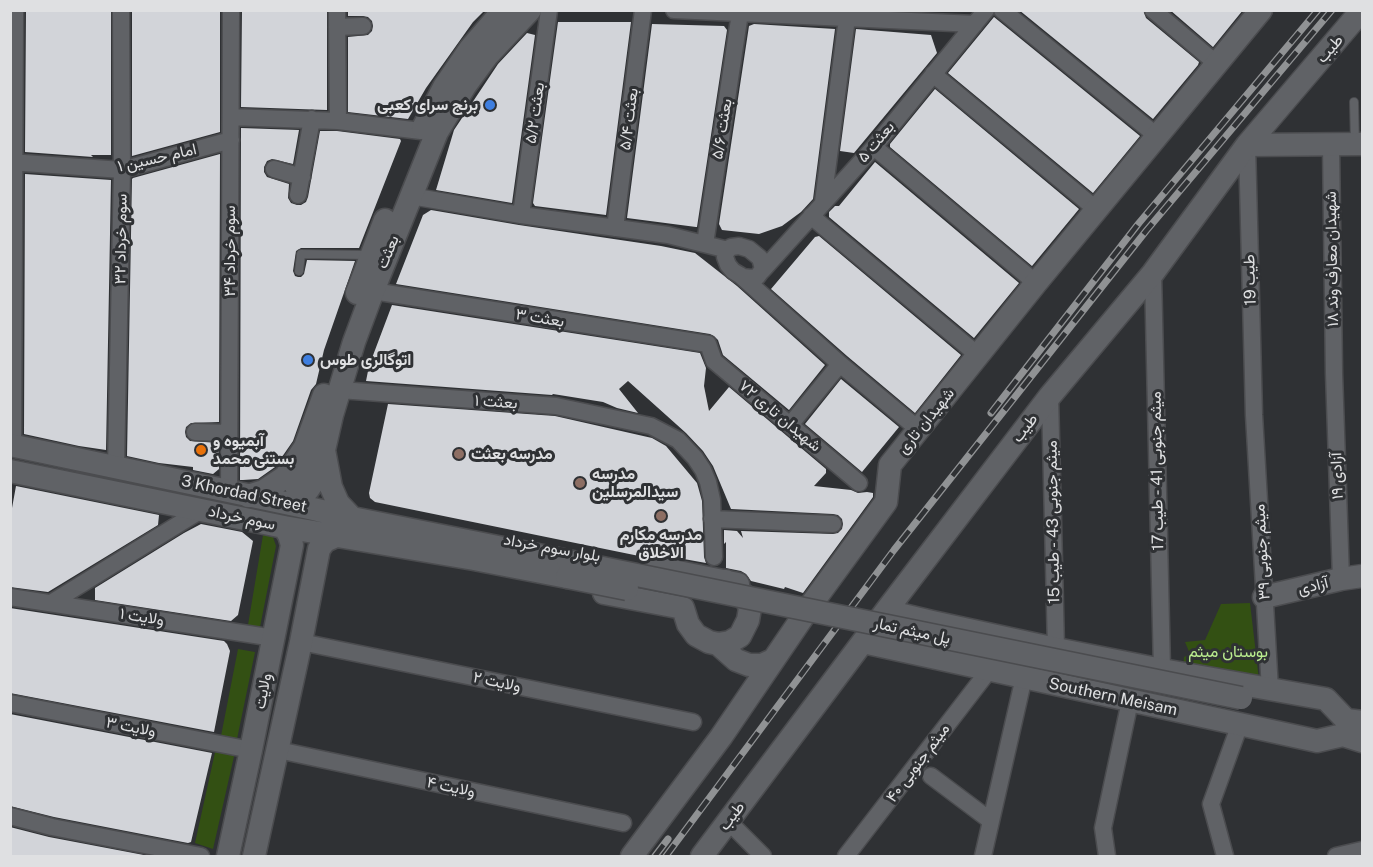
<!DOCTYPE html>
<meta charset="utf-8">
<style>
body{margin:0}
#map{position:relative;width:1373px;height:867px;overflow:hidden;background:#2f3134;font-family:"Public Sans",sans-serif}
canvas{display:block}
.frame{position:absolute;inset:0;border:12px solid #dfe0e2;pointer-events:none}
</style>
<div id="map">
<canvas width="1373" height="867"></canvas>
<div class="frame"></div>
</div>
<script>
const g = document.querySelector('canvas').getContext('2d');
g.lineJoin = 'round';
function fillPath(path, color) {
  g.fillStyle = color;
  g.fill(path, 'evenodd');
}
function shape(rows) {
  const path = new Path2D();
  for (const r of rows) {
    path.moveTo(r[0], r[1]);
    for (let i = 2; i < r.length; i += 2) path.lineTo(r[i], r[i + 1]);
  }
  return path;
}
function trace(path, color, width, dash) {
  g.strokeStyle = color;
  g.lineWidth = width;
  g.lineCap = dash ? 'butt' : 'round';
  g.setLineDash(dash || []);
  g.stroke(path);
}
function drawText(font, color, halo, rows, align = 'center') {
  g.font = font + ' "Public Sans",Vazirmatn,sans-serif';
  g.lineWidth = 6;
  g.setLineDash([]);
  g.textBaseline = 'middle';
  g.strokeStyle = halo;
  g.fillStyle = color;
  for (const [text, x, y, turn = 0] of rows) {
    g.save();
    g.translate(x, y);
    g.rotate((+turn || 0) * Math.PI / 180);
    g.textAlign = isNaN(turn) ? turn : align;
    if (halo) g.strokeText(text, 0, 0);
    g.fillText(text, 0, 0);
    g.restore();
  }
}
fillPath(shape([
 [263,535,273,537,276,546,260,627,248,625],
 [1250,603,1259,680,1183,669,1184,657,1190,654,1185,642,1205,640,1221,604],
 [238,649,255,652,237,739,221,736],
 [216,748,235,752,213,849,195,843]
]), '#335013');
fillPath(shape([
 [26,10,111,10,111,155,91,155,93,157,25,152],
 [132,10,220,10,220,132,132,156],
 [242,10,327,10,327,110,241,107],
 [348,10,485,10,473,22,426,88,408,119,348,112,348,37,368,35,372,31,373,26,372,21,368,17,363,16,348,16],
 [1019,10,1143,10,1146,18,1199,62,1198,65,1153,119],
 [1170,10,1243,10,1213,47],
 [994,17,1140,136,1093,193,948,73],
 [558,22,631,22,606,215,535,206,533,203],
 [652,24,724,26,727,30,697,227,696,227,627,218],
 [754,24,835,29,813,199,801,212,782,226,759,234,722,230,719,224,749,26],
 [856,29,931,35,937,53,854,153,840,151],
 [527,33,535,35,512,203,436,190,454,130,498,64],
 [935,89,1079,209,1032,266,890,147,890,144],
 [241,128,299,130,293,164,272,159,267,161,264,167,264,172,267,177,289,184,288,198,291,203,297,205,301,205,306,202,308,197,320,131,337,131,400,139,401,141,359,248,301,248,296,251,293,271,295,276,298,277,301,277,304,274,307,260,355,261,324,350,316,384,311,390,293,441,275,467,258,479,243,480,240,480],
 [220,154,219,422,191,423,186,427,185,432,186,437,190,441,219,443,219,469,213,474,193,470,193,467,159,463,127,456,132,179,133,178],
 [875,162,1019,283,974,338,829,217,829,212,835,206,839,206],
 [25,174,111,180,106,450,79,446,24,434],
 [431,210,519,225,661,246,695,253,737,286,825,365,789,410,723,355,718,340,714,336,710,334,396,284,423,215],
 [819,236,961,355,915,413,847,356,771,289,815,237],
 [392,305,700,353,706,368,704,386,709,411,729,387,826,469,826,473,814,486,851,490,858,493,867,492,873,493,873,497,803,593,785,587,784,589,751,581,746,574,741,571,726,568,726,542,724,544,724,530,737,531,743,538,741,531,833,534,838,533,842,529,843,524,842,519,838,515,833,514,731,509,713,466,703,451,686,433,628,381,619,389,638,413,617,408,603,402,553,394,552,395,366,381,369,366],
 [841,379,899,427,862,472,805,424],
 [388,404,555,416,652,438,666,446,697,483,702,501,704,557,706,563,656,554,649,554,644,557,375,502,370,498,369,493],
 [16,486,159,515,158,525,48,592,10,587,10,519],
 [201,524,242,532,253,541,238,615,231,621,95,600,95,588,184,533],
 [10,608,224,641,227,644,230,651,214,732,10,693],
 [10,714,212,753,191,842,188,843,54,817,10,806],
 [10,827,49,837,149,856,10,856]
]), '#d2d4d9');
const lane = shape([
 [1354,102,1355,144],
 [299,271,301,254,370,255]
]);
const street = shape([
 [337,10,338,121],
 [674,10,975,24],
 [1002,10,1157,136],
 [1153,10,1217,64],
 [337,27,363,26],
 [933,74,1097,210],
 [231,117,338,121,421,131],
 [1247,145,1254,415,1270,690],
 [1331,145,1334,373,1341,579],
 [874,147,1036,283],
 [10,162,122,170,231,140],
 [274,169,302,177],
 [298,195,312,119],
 [411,196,521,215,668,235,728,250],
 [823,202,847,18],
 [521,215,549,10],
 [811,216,979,356],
 [615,228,643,10],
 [705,244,740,13],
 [739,246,749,249,760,258,763,269,757,277,751,278,743,277,733,271,728,265,725,257,726,252,731,247,739,246],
 [762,271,874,147,986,10],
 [1153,273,1162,670],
 [740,275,840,364,918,429],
 [373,291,708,344,714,361,859,483],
 [340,390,556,406,651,426,678,440,695,458,703,470,708,482,712,500,714,557],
 [1050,396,1056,649],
 [790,425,840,364],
 [195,432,229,433],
 [13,446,15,10],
 [116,467,122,170,121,10],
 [229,492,231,10],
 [712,519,833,524],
 [10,597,274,638],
 [51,603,203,509],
 [301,642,693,722],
 [10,703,251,750],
 [278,750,623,823],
 [931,776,991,821],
 [10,816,52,827,201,856],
 [728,821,763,856],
 [846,856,990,669],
 [983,856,1024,677],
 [1107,856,1103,828,1130,701],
 [1225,856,1211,804,1240,724],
 [1336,856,1362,850]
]);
const secondary = shape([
 [423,128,444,87,470,49,495,20,506,10],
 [1247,145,1362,144],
 [357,293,385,220],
 [10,445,309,508,352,518,568,561],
 [302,457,295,482,297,489,301,491,308,490,312,484,323,454],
 [10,471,284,527,474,559,567,577],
 [248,496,264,491,285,477,305,447,324,395],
 [352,518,338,503,331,487,324,450,332,415,354,342,373,291,437,132,465,86,487,56,530,10],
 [653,567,738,584],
 [604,593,683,608,688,624,696,635,709,642,718,644,730,642,740,636,748,620,750,608,744,595,726,581],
 [1264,597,1341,579,1362,576],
 [886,611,932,622,1056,649,1162,670,1326,699,1346,720,1362,722],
 [863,642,1317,741,1343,735,1362,741],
 [718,644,736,660,749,665,762,665,773,660],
 [228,856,251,750,292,545,289,535,284,527],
 [254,856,301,642,319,549,325,541,336,536],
 [632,856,721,737,813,602,886,502,890,465,1036,283,1261,10],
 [702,856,886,611,1050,396,1153,273,1247,145,1362,10]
]);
trace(lane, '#4b4c4f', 10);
trace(street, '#4b4c4f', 19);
trace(secondary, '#4b4c4f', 25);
trace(lane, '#606266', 8);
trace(street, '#606266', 16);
trace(secondary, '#606266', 22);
const rail = shape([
 [991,413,1139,223,1318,10],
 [655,856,668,839],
 [666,856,894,550,1146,231,1332,10]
]);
trace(rail, '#909294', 7);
trace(rail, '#2f3134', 4.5, [14]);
const secondaryBridge = shape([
 [568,561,1241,698],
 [567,577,627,589]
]);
trace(secondaryBridge, '#4b4c4f', 25, []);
trace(secondaryBridge, '#606266', 22);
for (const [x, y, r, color] of [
 [490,105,6,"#3f7fe0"],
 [308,360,6,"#3f7fe0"],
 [201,450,6,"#e8710a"],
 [459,454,6,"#8d6e63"],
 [580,483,6,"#8d6e63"],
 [661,516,6,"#8d6e63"]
]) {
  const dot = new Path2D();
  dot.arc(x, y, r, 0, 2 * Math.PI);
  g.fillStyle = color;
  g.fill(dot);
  trace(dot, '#2f3134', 2);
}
drawText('16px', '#dfe0e2', '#2f3134', [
 ["طیب",1330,49,-49],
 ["بعثت ۵/۲",535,113,-82],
 ["بعثت ۵/۴",629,119,-83],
 ["بعثت ۵/۶",722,129,-81],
 ["بعثت ۵",876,142,-50],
 ["امام حسین ۱",157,158,-13],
 ["سوم خرداد ۳۲",121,239,-89],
 ["سوم خرداد ۳۴",230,251,-90],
 ["بعثت",388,252,-68],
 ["شهیدان معارف وند ۱۸",1332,259,-91],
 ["طیب 19",1250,280,-92],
 ["بعثت ۳",540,318,9],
 ["بعثت ۱",496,402,4],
 ["شهیدان تاری ۷۲",780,416,40],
 ["شهیدان تاری",926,421,-51],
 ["طیب",1025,428,-53],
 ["میثم جنوبی 41 - طیب 17",1157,471,-91],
 ["آزادی ۱۹",1337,476,-92],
 ["3 Khordad Street",244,494,12],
 ["سوم خرداد",242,518,12],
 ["میثم جنوبی 43 - طیب 15",1053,522,-91],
 ["بلوار سوم خرداد",552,548,10],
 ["میثم جنوبی ۳۹",1262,552,-93],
 ["آزادی",1313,586,-14],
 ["ولایت ۱",142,617,9],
 ["پل میثم تمار",912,631,12],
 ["ولایت ۲",497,682,12],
 ["ولایت",263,691,-79],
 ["Southern Meisam",1113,697,12],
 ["ولایت ۳",131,727,11],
 ["میثم جنوبی ۴۰",918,763,-53],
 ["ولایت ۴",451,787,12],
 ["طیب",732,816,-53]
]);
drawText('bold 16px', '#dfe0e2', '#2f3134', [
 ["برنج سرای کعبی",478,105,"right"],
 ["اتوگالری طوس",320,360],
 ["آبمیوه و",213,441],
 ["بستنی محمد",213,459],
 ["مدرسه بعثت",471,454],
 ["مدرسه",592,474],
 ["سیدالمرسلین",592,492],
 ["مدرسه مکارم",661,535,"center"],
 ["الاخلاق",661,553,"center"]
], 'left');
drawText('16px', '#baed8f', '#2f3134', [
 ["بوستان میثم",1228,652]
]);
</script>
